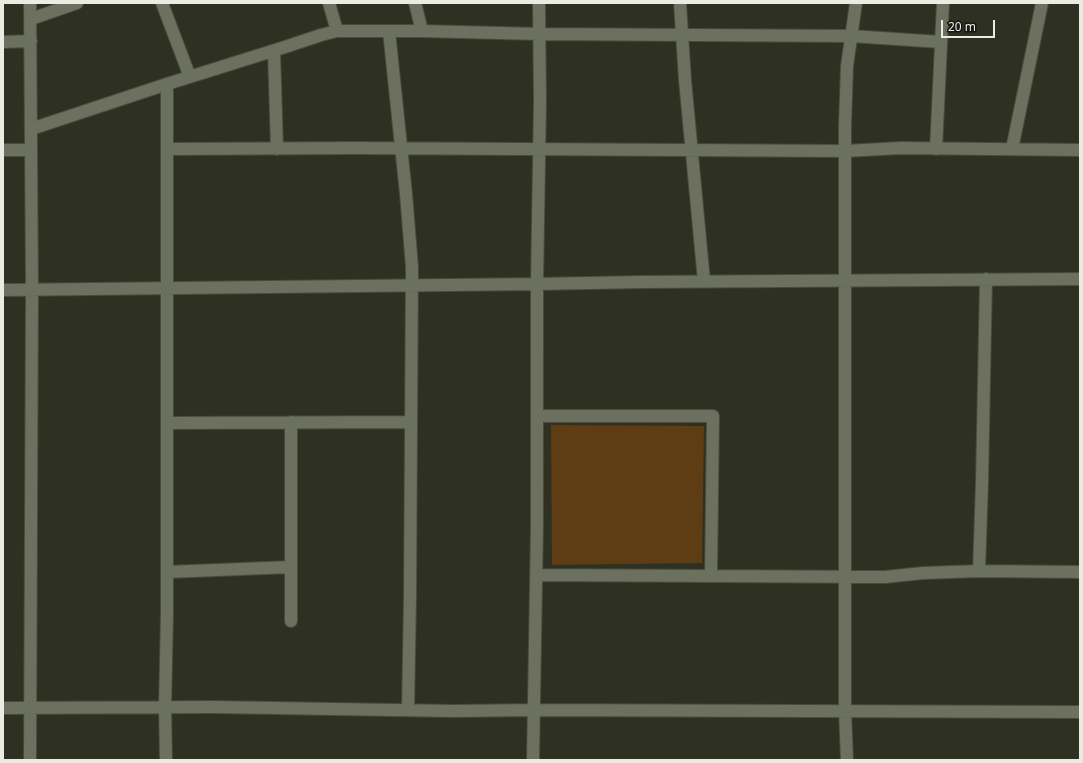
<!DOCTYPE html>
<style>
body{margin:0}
#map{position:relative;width:1083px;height:763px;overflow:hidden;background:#2e3021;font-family:"Noto Sans",sans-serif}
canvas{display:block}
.frame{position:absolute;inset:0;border:4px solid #eaece2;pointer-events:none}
.scale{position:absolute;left:941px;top:20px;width:54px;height:18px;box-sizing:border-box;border:2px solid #eaece2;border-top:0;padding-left:5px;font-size:12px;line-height:14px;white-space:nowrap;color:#eaece2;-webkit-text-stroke:3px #161711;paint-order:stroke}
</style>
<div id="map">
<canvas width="1083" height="763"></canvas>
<div class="frame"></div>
<div class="scale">20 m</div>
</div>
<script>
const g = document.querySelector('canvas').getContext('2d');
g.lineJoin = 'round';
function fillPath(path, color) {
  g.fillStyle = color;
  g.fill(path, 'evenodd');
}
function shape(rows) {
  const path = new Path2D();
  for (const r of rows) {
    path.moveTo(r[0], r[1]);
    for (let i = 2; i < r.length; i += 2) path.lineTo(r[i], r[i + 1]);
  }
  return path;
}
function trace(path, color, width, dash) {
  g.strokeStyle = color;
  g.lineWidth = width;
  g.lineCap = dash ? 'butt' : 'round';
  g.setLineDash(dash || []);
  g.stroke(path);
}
fillPath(shape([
 [551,425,704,426,702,563,552,565]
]), '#5e3c14');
const minor = shape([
 [162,3,190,77],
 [329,3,337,31],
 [415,3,422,31],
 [680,3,685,80,704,281],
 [31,19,77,3],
 [389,31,406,194,412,267,410,598,408,710],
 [3,42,31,41],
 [274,51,277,149],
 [31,129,167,84,285,47,321,35,337,31,422,31,539,34,851,36,941,42],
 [167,149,355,148,845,151,901,148,1080,150],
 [936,149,943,3],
 [1012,149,1042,3],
 [3,150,31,150],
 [3,290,537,284,641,282,1080,279],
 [537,416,713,416,711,576],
 [167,423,411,422],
 [979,571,982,482,986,279],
 [167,572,291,567],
 [536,575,885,577,923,573,979,571,1080,572],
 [291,621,291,422],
 [3,708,214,707,454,711,534,710,1080,712],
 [30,760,32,289,30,3],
 [166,760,165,707,167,613,167,84],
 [533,760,537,525,537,284,540,101,539,3],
 [847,760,845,711,845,125,847,66,856,3]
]);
trace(minor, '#494b3e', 14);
trace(minor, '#6c705f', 12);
</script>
